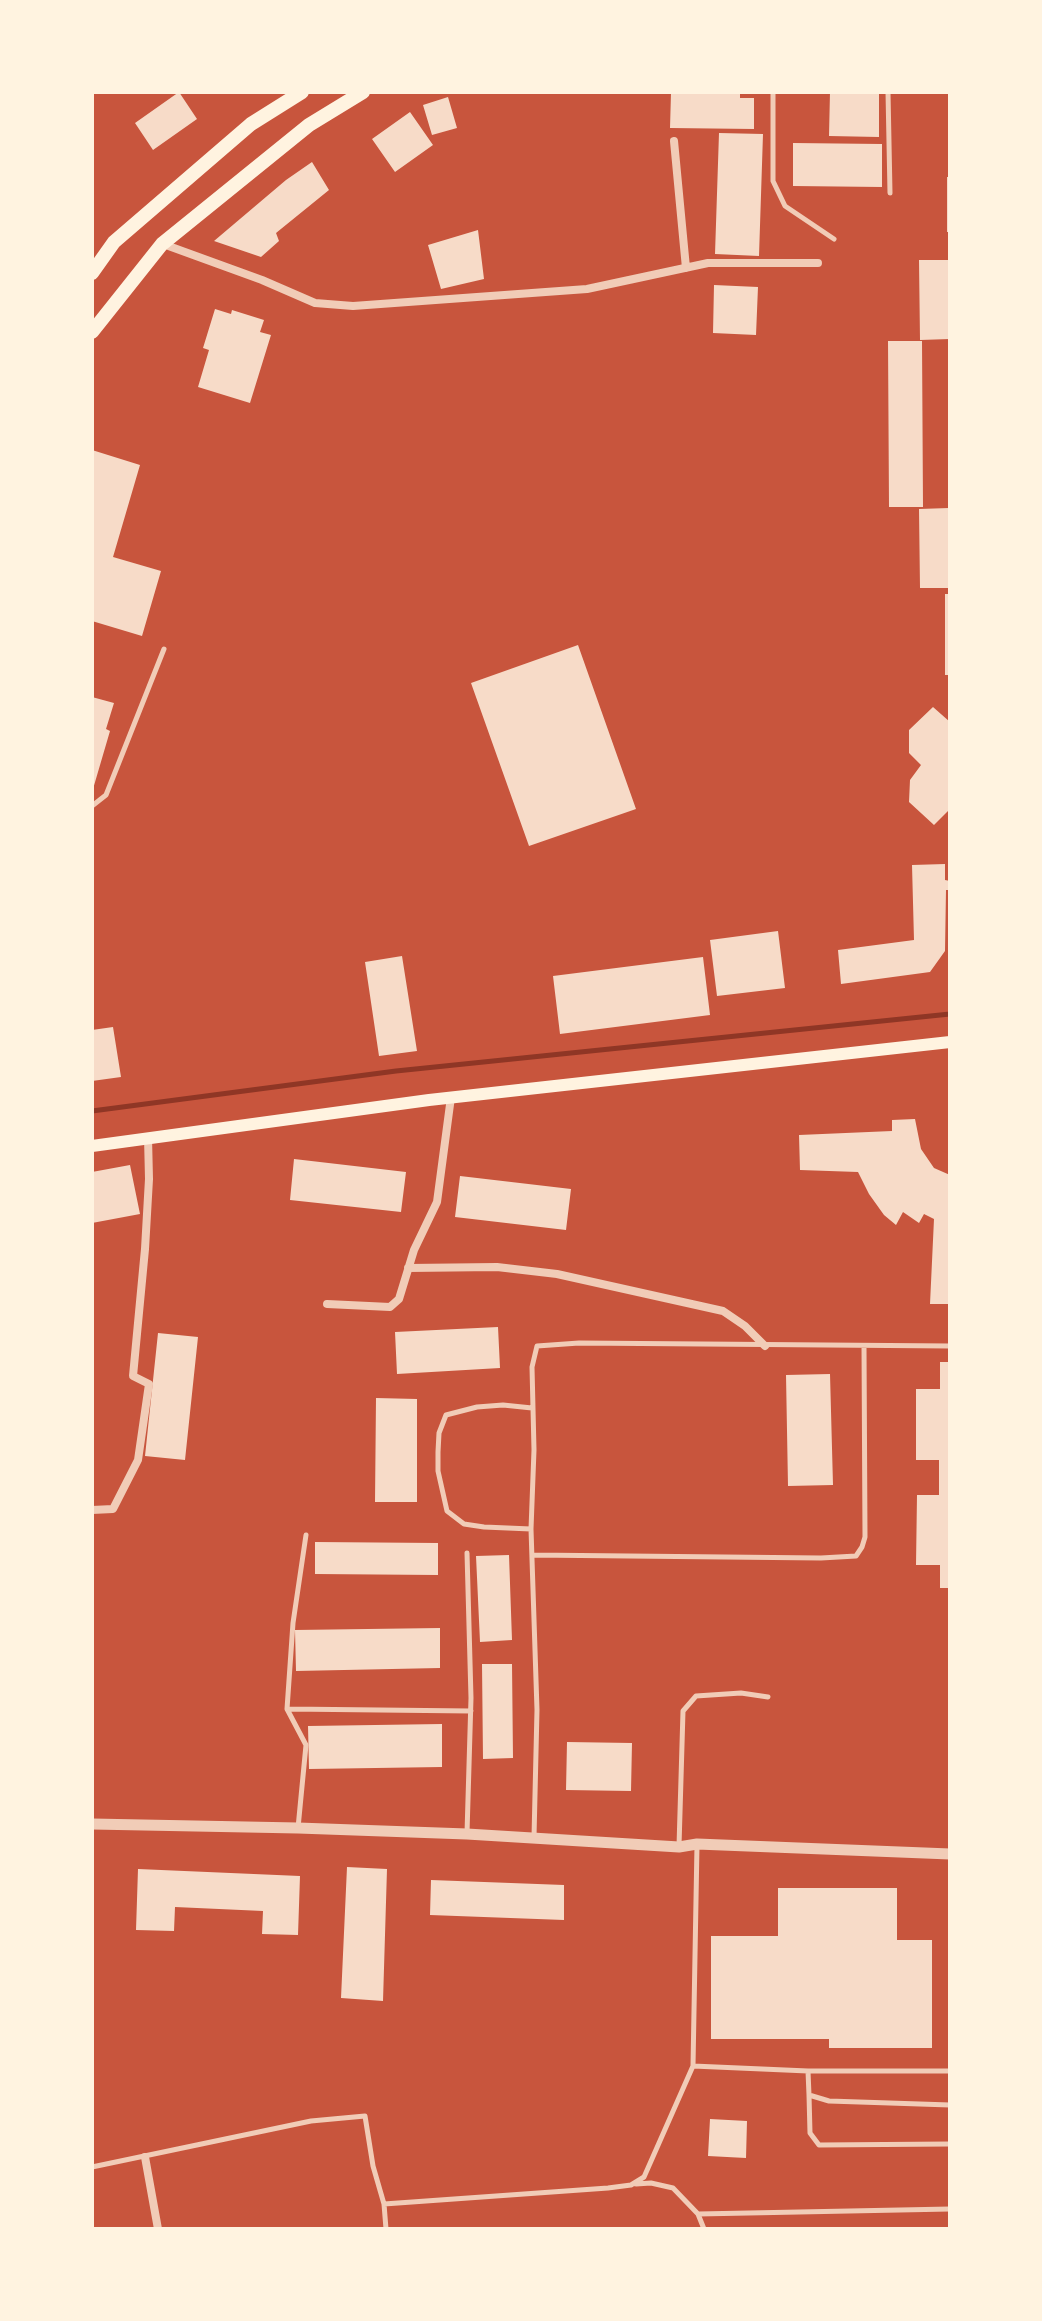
<!DOCTYPE html>
<style>
body{margin:0}
#map{position:relative;width:1042px;height:2321px;overflow:hidden;background:#c8553d;font-family:"DejaVu Sans",sans-serif}
canvas{display:block}
.frame{position:absolute;inset:0;border:94px solid #fff3e0;pointer-events:none}
</style>
<div id="map">
<canvas width="1042" height="2321"></canvas>
<div class="frame"></div>
</div>
<script>
const g = document.querySelector('canvas').getContext('2d');
g.lineJoin = 'round';
function shape(rows) {
  const path = new Path2D();
  for (const r of rows) {
    path.moveTo(r[0], r[1]);
    for (let i = 2; i < r.length; i += 2) path.lineTo(r[i], r[i + 1]);
  }
  return path;
}
function trace(path, color, width, dash) {
  g.strokeStyle = color;
  g.lineWidth = width;
  g.lineCap = dash ? 'butt' : 'round';
  g.setLineDash(dash || []);
  g.stroke(path);
}
function fillPath(path, color) {
  g.fillStyle = color;
  g.fill(path, 'evenodd');
}
trace(shape([
 [92,1111,396,1071,950,1014]
]), '#8f3625', 5);
fillPath(shape([
 [179,92,197,119,153,150,135,123],
 [685,92,740,92,740,98,754,98,754,129,670,128,671,93],
 [830,92,879,92,879,137,829,136],
 [448,97,457,128,432,135,423,105],
 [410,112,433,145,395,172,372,139],
 [719,133,763,134,759,256,715,254],
 [793,143,882,144,882,187,793,186],
 [312,162,329,190,276,233,279,241,261,257,214,241,286,180],
 [947,177,950,177,950,232,947,232],
 [478,230,484,279,441,289,428,245],
 [919,260,949,260,950,339,920,340],
 [714,285,758,287,756,335,713,333],
 [215,309,231,314,232,310,264,320,260,332,271,335,250,403,198,387,209,350,203,348],
 [888,341,922,341,923,507,889,507],
 [92,450,140,465,113,557,161,571,142,636,92,621],
 [949,508,950,588,920,588,919,509],
 [945,594,950,594,950,675,945,675],
 [578,645,636,809,529,846,471,683],
 [92,697,114,703,106,729,110,731,93,789],
 [933,707,950,722,950,809,934,825,909,802,910,780,921,765,909,753,909,730],
 [945,864,945,880,950,881,950,890,946,890,945,951,930,972,841,984,838,950,914,940,912,865],
 [778,931,785,988,717,996,710,940],
 [402,956,417,1051,379,1056,365,962],
 [703,957,710,1015,560,1034,553,976],
 [113,1027,121,1077,92,1081,92,1030],
 [915,1119,921,1149,934,1168,950,1175,950,1304,930,1304,934,1219,924,1214,919,1223,903,1212,896,1225,884,1215,869,1194,858,1172,800,1170,799,1135,892,1131,892,1120],
 [294,1159,406,1172,401,1212,290,1200],
 [130,1165,140,1214,92,1223,92,1172],
 [460,1176,571,1189,566,1230,455,1217],
 [498,1327,500,1368,397,1374,395,1332],
 [158,1333,198,1337,185,1460,145,1456],
 [940,1362,950,1362,950,1588,940,1588,940,1565,916,1565,917,1495,939,1495,939,1460,916,1460,916,1389,940,1389],
 [830,1374,833,1485,788,1486,786,1375],
 [376,1398,417,1399,417,1502,375,1502],
 [315,1542,438,1543,438,1575,315,1574],
 [509,1555,512,1640,480,1642,476,1556],
 [440,1628,440,1668,296,1671,295,1630],
 [482,1664,512,1664,513,1758,483,1759],
 [442,1724,442,1767,309,1769,308,1726],
 [567,1742,632,1743,631,1791,566,1790],
 [347,1867,387,1869,383,2001,341,1998],
 [138,1869,300,1876,298,1935,262,1934,263,1911,175,1907,174,1931,136,1930],
 [431,1880,564,1885,564,1920,430,1915],
 [778,1888,897,1888,897,1940,932,1940,932,2048,829,2048,829,2039,711,2039,711,1936,778,1936],
 [710,2119,747,2121,746,2158,708,2156]
]), '#f7dbc8');
trace(shape([
 [773,92,773,181,785,206,834,239],
 [888,92,890,193],
 [92,806,106,795,164,649],
 [531,1529,484,1527,464,1524,447,1511,438,1471,438,1452,439,1433,446,1415,477,1407,503,1405,532,1408],
 [467,1553,471,1698,467,1833],
 [532,1555,821,1558,856,1556,862,1547,865,1537,864,1346],
 [288,1709,471,1711],
 [298,1828,306,1745,287,1709,293,1623,306,1535],
 [534,1837,537,1710,531,1529,534,1450,532,1367,537,1346,579,1343,950,1346],
 [679,1846,683,1711,696,1696,741,1693,768,1697],
 [693,2066,808,2071,950,2071],
 [808,2071,809,2095,829,2101,950,2105],
 [809,2095,810,2133,819,2145,950,2144],
 [92,2167,311,2121,365,2116,373,2166,384,2204],
 [636,2184,651,2183,673,2188,698,2214,704,2229],
 [698,2214,950,2209],
 [386,2229,384,2204,608,2188,631,2185,644,2177,693,2066,697,1845]
]), '#f1ccb7', 5);
trace(shape([
 [674,141,686,268],
 [163,244,262,280,315,303,353,306,587,289,708,263,818,263],
 [408,1268,497,1267,557,1274,723,1311,745,1326,765,1346],
 [327,1304,390,1307,399,1299,414,1250,437,1202,451,1097],
 [92,1510,113,1509,138,1460,149,1384,133,1376,145,1249,149,1179,148,1137],
 [145,2157,158,2229]
]), '#f1ccb7', 8);
trace(shape([
 [92,1824,298,1828,467,1834,679,1847,697,1844,950,1854]
]), '#f1ccb7', 11);
trace(shape([
 [92,1146,429,1100,950,1042]
]), '#fff3e0', 12);
trace(shape([
 [92,273,114,242,251,124,302,92],
 [92,332,162,244,309,125,363,92]
]), '#fff3e0', 14);
</script>
